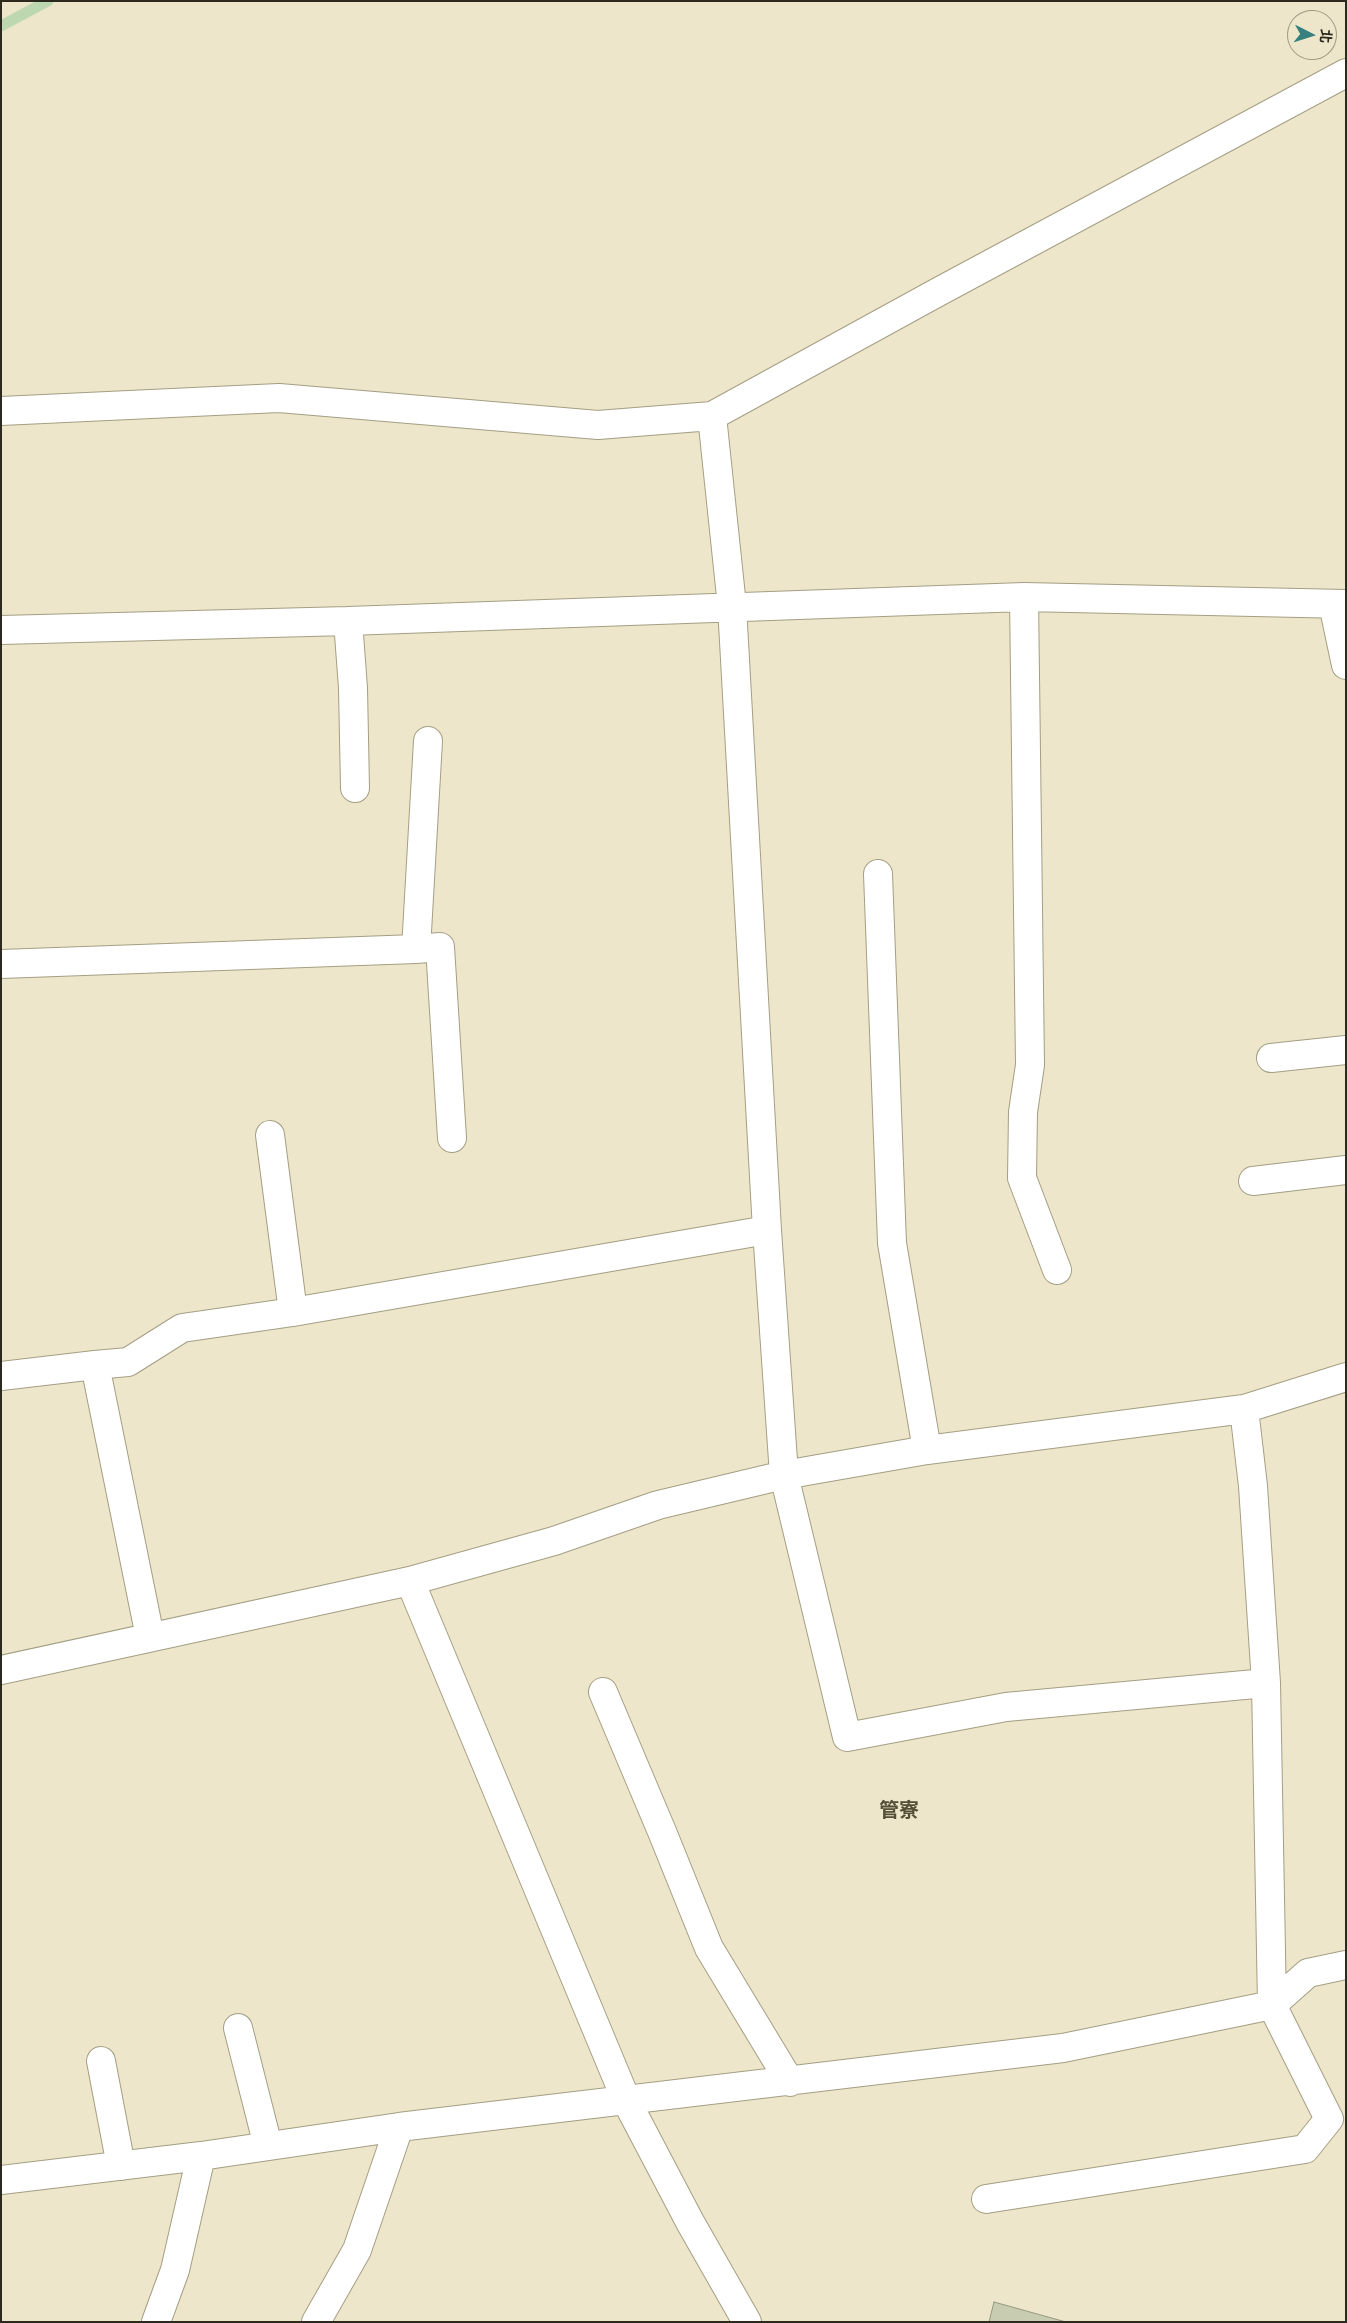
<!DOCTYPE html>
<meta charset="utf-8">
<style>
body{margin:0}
#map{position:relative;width:1347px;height:2323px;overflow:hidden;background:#ede6ca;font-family:"DejaVu Sans","Noto Sans TC",sans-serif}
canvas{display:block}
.frame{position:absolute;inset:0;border:2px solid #2c291e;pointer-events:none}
.north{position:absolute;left:1287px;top:10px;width:50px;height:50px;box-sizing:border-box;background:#ede6ca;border:1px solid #a09a85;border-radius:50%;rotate:95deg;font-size:14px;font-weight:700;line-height:20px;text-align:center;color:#2c291e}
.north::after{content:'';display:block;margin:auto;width:18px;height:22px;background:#378080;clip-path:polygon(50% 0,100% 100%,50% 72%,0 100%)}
</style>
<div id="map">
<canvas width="1347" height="2323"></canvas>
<div class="frame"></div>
<div class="north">北</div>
</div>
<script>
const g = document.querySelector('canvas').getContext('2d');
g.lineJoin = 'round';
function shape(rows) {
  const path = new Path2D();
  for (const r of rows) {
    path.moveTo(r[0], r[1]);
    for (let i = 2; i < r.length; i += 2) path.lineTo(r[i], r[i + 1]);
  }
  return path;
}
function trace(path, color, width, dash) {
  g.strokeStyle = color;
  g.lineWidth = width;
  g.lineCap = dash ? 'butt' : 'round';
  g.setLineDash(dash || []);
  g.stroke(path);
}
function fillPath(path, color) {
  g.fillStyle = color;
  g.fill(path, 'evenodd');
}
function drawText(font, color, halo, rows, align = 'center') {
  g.font = font + ' "DejaVu Sans","Noto Sans TC",sans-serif';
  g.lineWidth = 4;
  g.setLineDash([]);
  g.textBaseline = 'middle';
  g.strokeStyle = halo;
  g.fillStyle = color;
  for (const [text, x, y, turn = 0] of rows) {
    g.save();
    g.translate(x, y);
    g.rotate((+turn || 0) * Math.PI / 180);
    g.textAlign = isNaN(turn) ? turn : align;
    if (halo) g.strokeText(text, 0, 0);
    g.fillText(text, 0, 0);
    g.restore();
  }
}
trace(shape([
 [1,26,48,1]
]), '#bdd8b1', 11);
const building = shape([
 [994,2302,1066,2322,989,2322,994,2302]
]);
fillPath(building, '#c8cdb2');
trace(building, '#94997f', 1);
const minor = shape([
 [1,411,279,398,598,425,712,416,732,606,767,1230,784,1475,847,1737,1006,1707,1266,1683],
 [712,416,940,291,1346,73],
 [1024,597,1030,1065,1023,1112,1022,1178,1057,1270],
 [1333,604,1346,665],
 [348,621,353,688,355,788],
 [1,630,348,621,1024,597,1346,604],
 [878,874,892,1243,927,1450],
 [416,949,440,947,452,1138],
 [1,964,416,949,428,741],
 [1271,1058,1346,1050],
 [270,1135,293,1312,767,1230],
 [1253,1181,1346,1170],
 [95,1365,128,1362,182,1328,293,1312],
 [1,1376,95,1365,150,1637],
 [410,1581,627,2102,690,2222,747,2322],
 [1,1670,410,1581,554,1541,658,1505,784,1475,927,1450,1244,1409,1346,1377],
 [603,1692,663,1834,709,1948,790,2082],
 [238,2028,268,2146],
 [101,2061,121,2166],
 [1,2180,201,2156,399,2127,1063,2048,1272,2005,1308,1973,1346,1965],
 [986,2199,1305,2149,1329,2119,1272,2005,1266,1683,1253,1486,1244,1409],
 [156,2322,175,2270,201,2156],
 [316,2322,357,2250,399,2127]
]);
trace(minor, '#a49e83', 30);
trace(minor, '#fff', 28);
drawText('bold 20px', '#554f37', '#ede6ca', [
 ["管寮",899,1812]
]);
</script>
